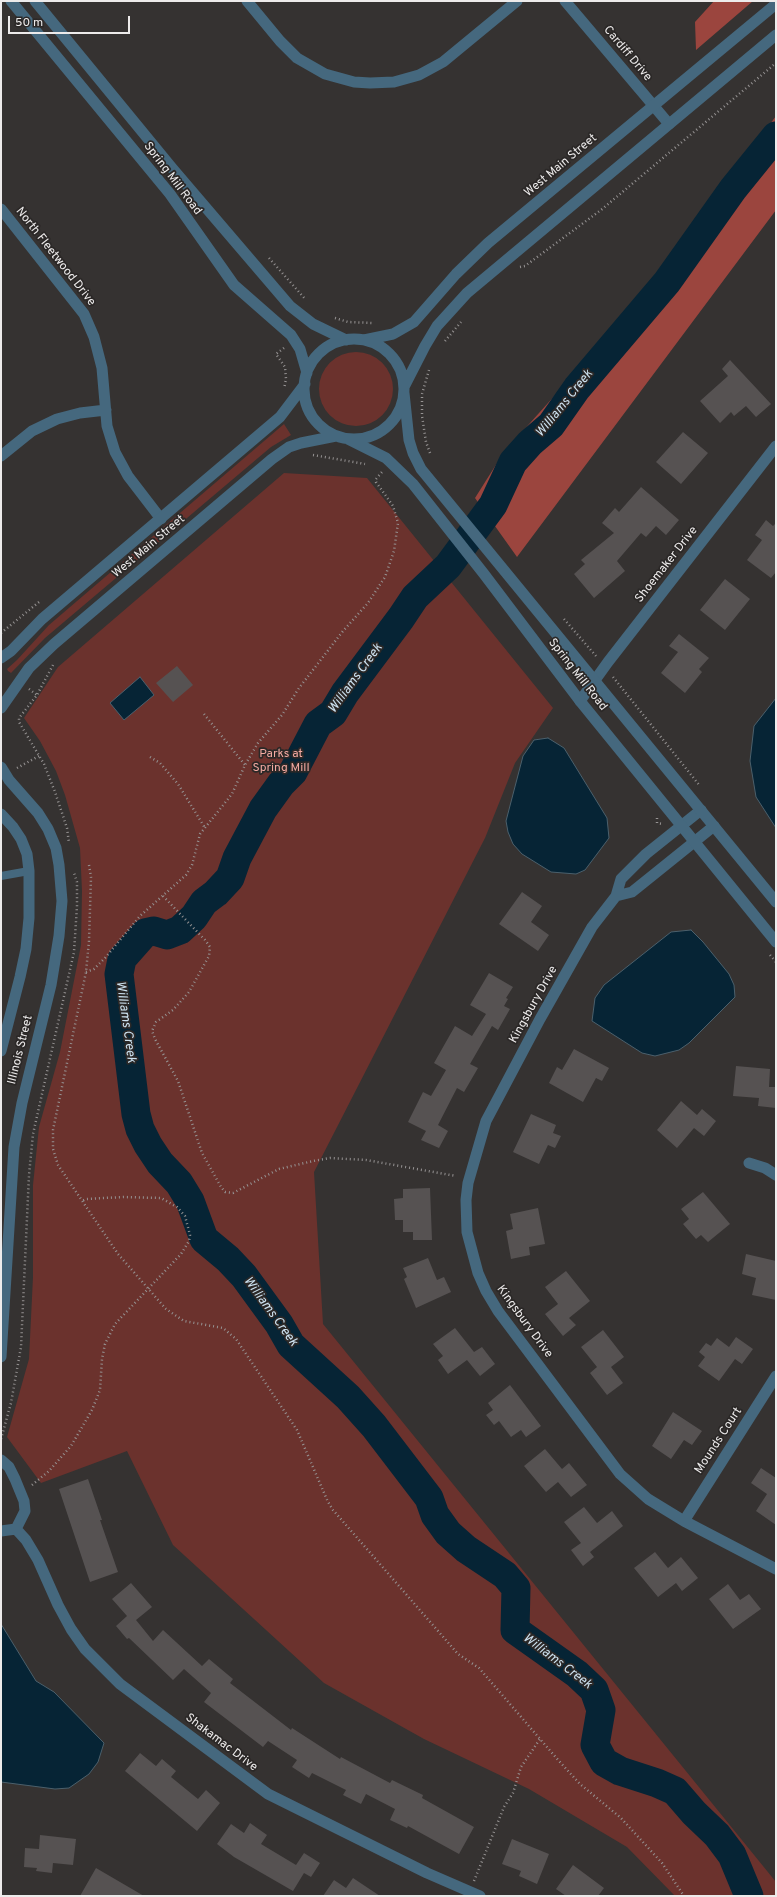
<!DOCTYPE html>
<style>
body{margin:0}
#map{position:relative;width:777px;height:1897px;overflow:hidden;background:#353231;font-family:Overpass,sans-serif}
canvas{display:block}
.frame{position:absolute;inset:0;border:2px solid #edebeb;pointer-events:none}
.scale{position:absolute;left:8px;top:16px;width:122px;height:18px;box-sizing:border-box;border:2px solid #edebeb;border-top:0;padding-left:5px;font-size:12px;line-height:14px;white-space:nowrap;color:#edebeb;-webkit-text-stroke:3px #2b2827;paint-order:stroke}
</style>
<div id="map">
<canvas width="777" height="1897"></canvas>
<div class="frame"></div>
<div class="scale">50 m</div>
</div>
<script>
const g = document.querySelector('canvas').getContext('2d');
g.lineJoin = 'round';
function fillPath(path, color) {
  g.fillStyle = color;
  g.fill(path, 'evenodd');
}
function shape(rows) {
  const path = new Path2D();
  for (const r of rows) {
    if (r.length === 3) {
      path.moveTo(r[0] + r[2], r[1]);
      path.arc(r[0], r[1], r[2], 0, 2 * Math.PI);
      continue;
    }
    path.moveTo(r[0], r[1]);
    for (let i = 2; i < r.length; i += 2) path.lineTo(r[i], r[i + 1]);
  }
  return path;
}
function trace(path, color, width, dash) {
  g.strokeStyle = color;
  g.lineWidth = width;
  g.lineCap = dash ? 'butt' : 'round';
  g.setLineDash(dash || []);
  g.stroke(path);
}
function drawText(font, color, halo, rows, align = 'center') {
  g.font = font + ' Overpass,sans-serif';
  g.lineWidth = 3.5;
  g.setLineDash([]);
  g.textBaseline = 'middle';
  g.strokeStyle = halo;
  g.fillStyle = color;
  for (const [text, x, y, turn = 0] of rows) {
    g.save();
    g.translate(x, y);
    g.rotate((+turn || 0) * Math.PI / 180);
    g.textAlign = isNaN(turn) ? turn : align;
    if (halo) g.strokeText(text, 0, 0);
    g.fillText(text, 0, 0);
    g.restore();
  }
}
fillPath(shape([
 [356,389,37],
 [284,424,291,435,271,447,45,638,11,673,8,671,7,669,17,660,49,625],
 [284,473,367,478,553,708,515,763,485,838,314,1172,323,1324,776,1882,776,1896,675,1896,627,1847,529,1789,424,1739,324,1683,173,1545,127,1451,41,1483,7,1437,29,1359,33,1277,33,1185,39,1127,60,1052,81,945,82,891,80,848,65,795,56,771,40,741,24,718,58,667]
]), '#6b322d');
fillPath(shape([
 [714,1,753,1,696,50,695,22],
 [776,116,776,210,517,557,475,498,504,452,627,315]
]), '#9b453e');
const water = shape([
 [140,677,154,695,124,720,110,703,140,677],
 [776,698,776,828,756,797,750,761,754,726,776,698],
 [548,738,564,748,607,818,609,838,585,870,576,874,551,872,522,854,513,844,508,832,506,821,523,756,534,740,548,738],
 [691,930,703,942,729,974,734,985,735,997,689,1043,679,1050,655,1056,642,1053,592,1021,595,998,604,985,671,932,691,930],
 [1,1624,36,1681,54,1692,104,1743,98,1762,89,1774,69,1788,55,1789,1,1782,1,1624]
]);
fillPath(water, '#062435');
trace(water, '#4b606c', 1);
trace(shape([
 [749,1896,732,1855,717,1835,694,1813,675,1791,657,1783,620,1771,604,1762,595,1745,601,1710,594,1690,577,1674,515,1630,516,1588,505,1575,466,1549,448,1533,435,1515,429,1498,374,1426,348,1397,291,1345,279,1324,244,1276,228,1259,204,1239,190,1201,179,1183,160,1163,148,1145,140,1129,136,1114,119,974,122,959,145,933,154,931,167,935,180,930,194,917,204,902,216,893,230,878,237,858,263,809,281,784,293,772,318,724,333,713,345,693,401,618,415,597,448,566,493,505,513,462,530,443,551,425,577,388,667,282,733,189,776,136]
]), '#062435', 29);
fillPath(shape([
 [730,360,771,404,756,417,746,406,734,416,731,412,720,423,700,401,728,376,722,369],
 [683,432,708,453,681,484,656,462],
 [641,487,679,520,666,535,656,526,646,537,641,533,617,561,625,571,594,598,574,574,585,564,581,560,614,533,602,523,615,508,619,512],
 [766,520,773,526,776,523,776,572,771,578,747,560,762,540,755,535],
 [725,579,750,599,725,630,700,610],
 [679,634,709,658,699,669,702,672,685,693,661,673,678,652,669,646],
 [177,666,193,685,173,702,156,683],
 [522,892,542,906,531,922,549,935,538,951,499,924],
 [489,973,513,987,506,998,508,999,504,1006,510,1009,498,1030,492,1026,470,1064,478,1068,464,1092,457,1088,438,1125,448,1131,439,1148,421,1140,426,1131,408,1122,423,1092,431,1096,446,1070,434,1063,455,1026,472,1036,486,1014,470,1005],
 [574,1049,609,1068,602,1081,596,1078,583,1102,549,1083,557,1067,562,1070],
 [736,1066,770,1069,769,1087,776,1087,776,1108,758,1106,759,1098,733,1096],
 [681,1101,697,1115,702,1109,716,1121,704,1136,694,1128,677,1148,657,1130],
 [531,1114,556,1125,553,1133,561,1136,555,1148,548,1145,539,1164,513,1152],
 [430,1188,432,1240,413,1240,413,1232,403,1232,403,1220,395,1220,394,1199,403,1198,403,1189],
 [703,1192,730,1224,708,1242,701,1235,696,1239,683,1224,689,1219,681,1209],
 [538,1208,545,1244,529,1247,530,1255,511,1259,506,1231,513,1229,510,1214],
 [746,1254,776,1261,776,1300,752,1295,756,1278,742,1274],
 [428,1258,437,1280,444,1277,451,1292,416,1308,404,1279,407,1277,403,1268],
 [566,1271,590,1301,569,1318,576,1325,563,1336,545,1314,558,1304,545,1287],
 [455,1328,474,1352,482,1347,495,1364,480,1376,467,1360,448,1374,438,1360,443,1356,433,1344],
 [603,1330,624,1357,611,1367,623,1383,607,1395,590,1373,597,1367,581,1347],
 [736,1337,753,1349,742,1364,735,1359,719,1381,698,1366,705,1357,699,1352,706,1343,711,1346,717,1338,729,1347],
 [510,1385,541,1426,526,1437,521,1430,511,1437,499,1421,494,1425,486,1415,493,1410,488,1403],
 [673,1412,702,1431,692,1445,684,1440,671,1459,652,1446],
 [545,1449,562,1469,569,1463,587,1485,571,1497,558,1482,546,1492,524,1466],
 [761,1468,776,1478,776,1525,756,1511,767,1494,751,1483],
 [88,1479,102,1520,100,1520,118,1572,90,1582,59,1489],
 [584,1507,597,1523,612,1511,623,1526,590,1552,594,1557,583,1566,571,1550,581,1543,564,1522],
 [655,1552,668,1568,681,1557,698,1578,682,1591,676,1583,658,1597,634,1568],
 [131,1583,152,1607,136,1620,153,1641,163,1630,202,1666,209,1659,233,1679,230,1683,291,1730,292,1728,340,1759,341,1757,390,1783,392,1780,423,1795,422,1798,474,1827,459,1854,408,1826,407,1828,390,1820,395,1809,366,1794,361,1804,343,1795,346,1790,312,1773,309,1778,292,1767,297,1760,268,1741,263,1747,204,1702,211,1693,184,1669,173,1680,129,1638,127,1639,116,1626,127,1616,112,1599],
 [728,1584,740,1600,749,1594,761,1609,733,1629,709,1599],
 [140,1753,156,1766,162,1759,176,1771,171,1777,198,1799,206,1790,220,1803,197,1831,125,1771],
 [250,1823,267,1835,261,1844,296,1865,304,1853,320,1863,311,1877,304,1873,293,1891,234,1857,217,1844,231,1824,244,1833],
 [40,1835,76,1839,73,1865,53,1863,52,1873,36,1871,37,1868,24,1867,25,1848,39,1849],
 [512,1839,549,1854,537,1884,519,1876,521,1871,502,1864],
 [573,1865,604,1888,598,1896,566,1896,556,1889],
 [96,1868,144,1896,80,1896],
 [353,1878,380,1896,323,1896,334,1880,346,1888]
]), '#565252');
trace(shape([
 [269,258,306,300],
 [520,267,525,266,601,210,776,63],
 [335,318,348,322,373,323],
 [445,341,461,322],
 [284,348,276,354,285,367,286,379,284,389],
 [429,370,422,394,422,416,426,442,430,453],
 [313,455,365,464],
 [564,619,596,656],
 [1,633,39,602],
 [53,665,37,695,19,718,19,722,44,764,55,792,67,828,69,843],
 [613,677,700,786],
 [29,689,37,695],
 [204,714,245,765],
 [150,757,160,763,178,784,205,828],
 [17,768,39,756],
 [657,818,657,823,662,824],
 [89,865,91,877,89,941,86,972,53,1130,53,1149,58,1165,118,1254,166,1309,184,1321,223,1328,236,1339,297,1430,328,1502,333,1510,458,1654,479,1668,559,1761,580,1784,621,1818,662,1863,684,1896],
 [163,896,205,940,210,947,209,956,189,992,173,1010,156,1022,152,1031,155,1039,178,1081,202,1153,221,1187,225,1192,233,1193,279,1169,313,1161,330,1158,366,1160,456,1176],
 [770,955,776,962],
 [86,972,94,969,105,958,140,916,186,875,192,865,200,834,232,794,245,765,258,743,282,715,299,688,343,631,368,603,385,577,394,551,398,523,393,506,376,482,376,479,382,472],
 [1,1439,11,1403,21,1347,29,1175,33,1134,74,952,77,906,77,882,74,873],
 [32,1485,49,1471,71,1446,92,1410,100,1390,102,1359,105,1344,115,1324,181,1254,189,1241,190,1235,185,1216,177,1207,161,1198,123,1197,86,1199,82,1201],
 [474,1881,504,1807,513,1793,521,1767,540,1739]
]), '#969393', 2.5, [1, 3]);
trace(shape([
 [1,876,29,871]
]), '#45687e', 8);
trace(shape([
 [247,1,280,41,297,58,325,74,354,82,370,83,394,82,419,75,443,62,517,1],
 [565,1,669,124],
 [1,209,84,314,94,337,102,368,107,426,115,452,128,476,161,519],
 [1,456,32,431,57,419,80,413,106,410],
 [580,701,608,662,776,446],
 [701,810,646,854,621,879,616,896,592,927,540,1019,486,1121,468,1183,466,1200,467,1232,478,1273,486,1291,498,1311,620,1474,648,1499,684,1521,776,1569],
 [616,896,632,892,714,826],
 [749,1163,765,1168,776,1175],
 [1,1460,9,1467,15,1479,24,1501,25,1511,16,1529],
 [684,1521,776,1376],
 [16,1529,26,1540,38,1560,58,1605,71,1629,85,1649,120,1684,268,1794,427,1873,480,1896],
 [1,1531,16,1529]
]), '#45687e', 11);
trace(shape([
 [11,1,170,194,234,285,291,335,300,349,307,373],
 [35,1,172,168,290,306,313,324,346,340],
 [354,389,50],
 [364,340,393,334,414,322,456,274,488,243,776,4],
 [404,387,425,346,437,326,467,293,776,35],
 [404,393,409,440,413,453,421,469,776,902],
 [348,439,386,458,413,484,484,574,580,701,776,942],
 [1,658,11,651,42,619,280,417,305,384],
 [1,708,29,668,54,644,272,459,289,447,301,443,336,436],
 [1,767,9,780,38,813,48,829,56,848,59,865,62,901,59,936,51,985,22,1103,14,1147,1,1357],
 [1,814,13,827,21,839,27,854,29,871,29,918,26,949,20,977,1,1051]
]), '#45687e', 11);
drawText('12px', '#edebeb', '#2b2827', [
 ["Cardiff Drive",627,54,50],
 ["West Main Street",561,166,-40],
 ["Spring Mill Road",172,179,53],
 ["North Fleetwood Drive",55,257,52],
 ["West Main Street",149,547,-40],
 ["Shoemaker Drive",667,565,-52],
 ["Spring Mill Road",577,675,52],
 ["Kingsbury Drive",534,1005,-61],
 ["Illinois Street",21,1050,-76],
 ["Kingsbury Drive",524,1322,54],
 ["Mounds Court",719,1441,-57],
 ["Shakamac Drive",221,1743,37]
]);
drawText('12px', '#f4aaa2', '#2b2827', [
 ["Parks at",281,755],
 ["Spring Mill",281,769]
]);
drawText('italic 13px', '#cde2f0', '#2b2827', [
 ["Williams Creek",565,404,-51],
 ["Williams Creek",356,679,-54],
 ["Williams Creek",125,1022,82],
 ["Williams Creek",270,1312,54],
 ["Williams Creek",557,1662,37]
]);
</script>
